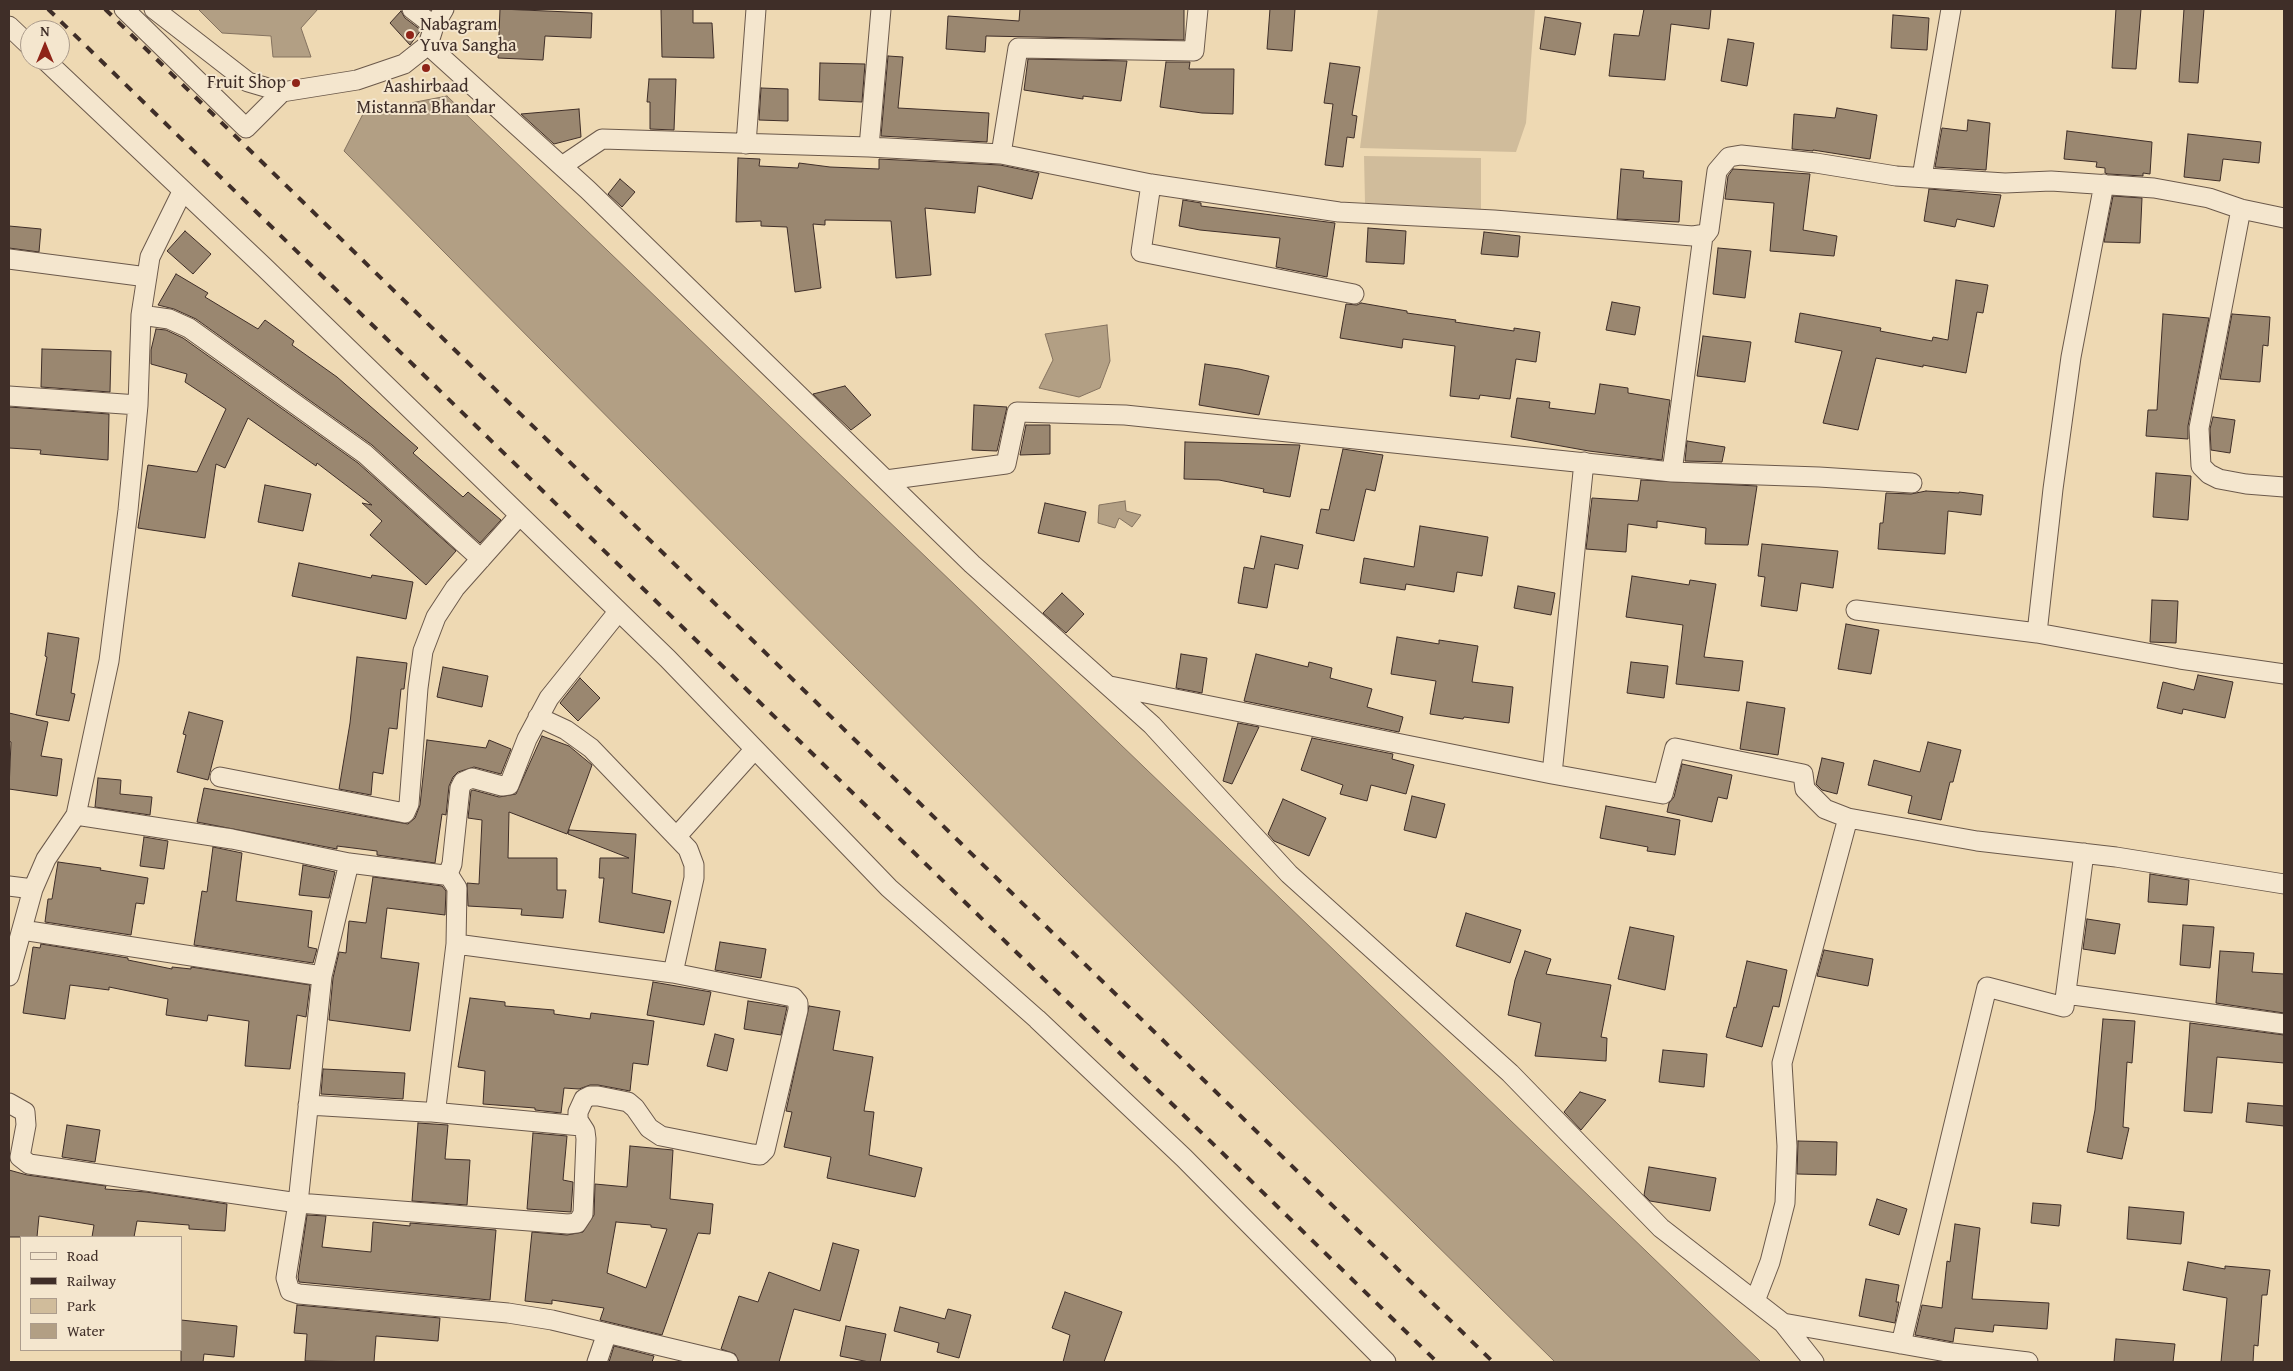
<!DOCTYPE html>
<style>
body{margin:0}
#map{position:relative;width:2293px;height:1371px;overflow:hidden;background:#eed9b3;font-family:"Gentium Book Plus",serif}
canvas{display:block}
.frame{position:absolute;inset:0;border:10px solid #3f2e28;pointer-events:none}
.legend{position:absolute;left:20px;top:1236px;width:162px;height:115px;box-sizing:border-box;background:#f4e6ce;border:1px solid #ac9c8c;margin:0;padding:6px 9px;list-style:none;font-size:15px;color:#3f2e28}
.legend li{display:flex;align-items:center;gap:10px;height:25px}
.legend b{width:25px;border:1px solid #ac9c8c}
.north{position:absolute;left:20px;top:20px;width:50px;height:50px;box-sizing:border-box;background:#f4e6ce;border:1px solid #ac9c8c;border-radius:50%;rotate:0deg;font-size:14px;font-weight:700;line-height:20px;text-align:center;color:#3f2e28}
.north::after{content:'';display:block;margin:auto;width:18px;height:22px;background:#8f2418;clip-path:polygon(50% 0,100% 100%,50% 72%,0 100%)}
</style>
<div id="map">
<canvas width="2293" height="1371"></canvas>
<div class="frame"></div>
<ul class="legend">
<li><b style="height:6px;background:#f4e6ce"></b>Road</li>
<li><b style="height:6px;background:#3f2e28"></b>Railway</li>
<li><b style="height:14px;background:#d0bc9b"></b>Park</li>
<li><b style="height:14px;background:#b29f84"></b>Water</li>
</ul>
<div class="north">N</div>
</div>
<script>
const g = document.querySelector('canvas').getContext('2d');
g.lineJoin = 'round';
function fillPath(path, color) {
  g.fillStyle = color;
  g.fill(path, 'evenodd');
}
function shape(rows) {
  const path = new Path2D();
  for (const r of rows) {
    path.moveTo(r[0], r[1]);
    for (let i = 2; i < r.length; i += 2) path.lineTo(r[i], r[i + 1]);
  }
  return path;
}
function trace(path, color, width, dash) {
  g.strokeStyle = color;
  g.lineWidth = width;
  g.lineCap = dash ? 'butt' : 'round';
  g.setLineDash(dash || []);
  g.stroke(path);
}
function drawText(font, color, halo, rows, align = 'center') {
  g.font = font + ' "Gentium Book Plus",serif';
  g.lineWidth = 4;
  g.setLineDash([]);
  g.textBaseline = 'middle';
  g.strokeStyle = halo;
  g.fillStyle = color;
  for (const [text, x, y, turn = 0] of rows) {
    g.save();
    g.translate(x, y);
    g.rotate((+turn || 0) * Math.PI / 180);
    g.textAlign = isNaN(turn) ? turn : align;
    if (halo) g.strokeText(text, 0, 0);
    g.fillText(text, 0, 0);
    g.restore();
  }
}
fillPath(shape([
 [1378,9,1535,9,1526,123,1516,152,1360,148],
 [1364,156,1481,158,1481,209,1365,203]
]), '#d0bc9b');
const water = shape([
 [198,9,318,9,301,28,311,57,273,57,271,36,222,33,198,9],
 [447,96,1199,820,1761,1362,1555,1362,1065,879,344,151,364,112,447,96],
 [1107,325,1110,361,1100,388,1079,397,1039,388,1053,360,1045,334,1107,325],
 [1125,501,1126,511,1141,515,1132,527,1119,518,1115,528,1098,523,1099,505,1125,501]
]);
fillPath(water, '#b29f84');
trace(water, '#84725f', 1);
const building = shape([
 [500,9,592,13,591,38,545,36,543,60,498,58,500,9],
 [661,9,693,9,693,23,712,23,714,58,662,57,661,9],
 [1020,9,1184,9,1184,40,986,36,985,52,946,49,948,16,1019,21,1020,9],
 [1270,9,1295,9,1292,51,1267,49,1270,9],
 [1644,9,1711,9,1709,29,1671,24,1665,80,1609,76,1614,34,1639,36,1644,9],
 [2116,9,2141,9,2136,69,2112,68,2116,9],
 [2184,9,2204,9,2198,83,2179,82,2184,9],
 [401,11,405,18,421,30,410,45,390,23,401,11],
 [1893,15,1929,18,1927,50,1891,48,1893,15],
 [1545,17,1581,23,1575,55,1540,49,1545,17],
 [1728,39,1754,43,1747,86,1721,81,1728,39],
 [888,56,903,57,898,108,989,113,987,142,881,136,888,56],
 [1028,59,1127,61,1121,101,1083,96,1083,99,1024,90,1028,59],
 [1166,62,1190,62,1189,69,1234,69,1233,114,1202,113,1160,107,1166,62],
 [820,63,865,64,862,102,819,100,820,63],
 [1330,63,1360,67,1352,115,1357,116,1354,138,1347,137,1343,167,1325,165,1333,104,1324,103,1330,63],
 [649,79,676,79,674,130,650,129,650,102,647,102,649,79],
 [761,88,788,89,788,121,759,120,761,88],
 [1837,108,1877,115,1870,159,1813,150,1813,151,1792,149,1794,114,1835,118,1837,108],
 [579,109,581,137,554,144,521,114,579,109],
 [1968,120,1990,123,1986,170,1935,167,1942,128,1967,131,1968,120],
 [2067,131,2152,142,2150,174,2143,173,2143,176,2108,174,2105,173,2105,168,2096,167,2097,162,2064,159,2067,131],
 [2188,134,2261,142,2259,163,2223,159,2220,181,2184,177,2188,134],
 [738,158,760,159,759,166,798,168,799,163,830,167,879,169,879,159,1000,165,1039,173,1032,199,978,186,975,213,925,208,931,275,896,278,891,221,825,220,825,225,813,224,821,288,795,292,787,227,761,226,761,221,736,222,738,158],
 [1621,169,1644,171,1643,178,1682,181,1679,222,1617,219,1621,169],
 [1733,169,1810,174,1803,230,1837,236,1834,256,1770,251,1774,203,1725,199,1728,176,1733,169],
 [620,179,635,192,622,207,608,194,620,179],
 [1929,189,2001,195,1994,227,1957,219,1955,227,1924,221,1929,189],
 [2113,196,2142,198,2140,243,2104,242,2113,196],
 [1183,200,1201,203,1201,206,1335,223,1327,277,1276,267,1280,238,1200,230,1179,226,1183,200],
 [9,226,41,229,39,252,9,248,9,226],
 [1368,228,1406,231,1404,264,1366,262,1368,228],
 [185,231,211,254,193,274,167,251,185,231],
 [1484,232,1520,236,1518,257,1481,254,1484,232],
 [1718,248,1751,251,1745,298,1713,294,1718,248],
 [176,274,208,293,205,297,258,329,265,320,294,341,292,345,337,377,418,448,413,453,463,497,468,492,501,520,480,543,372,445,196,319,174,309,158,305,176,274],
 [1956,280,1988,285,1983,313,1977,312,1966,373,1923,365,1923,367,1876,358,1858,430,1823,423,1842,351,1795,342,1800,313,1881,328,1880,331,1932,341,1933,337,1948,340,1956,280],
 [1612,302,1640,307,1635,335,1606,330,1612,302],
 [1361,303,1407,311,1407,313,1456,320,1455,322,1514,331,1514,328,1540,332,1536,362,1516,359,1510,399,1480,395,1479,399,1450,396,1455,346,1403,339,1402,348,1340,338,1346,304,1357,305,1361,303],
 [2163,314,2209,318,2188,426,2188,439,2146,436,2148,410,2157,410,2163,314],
 [2232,314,2270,317,2268,346,2263,345,2260,382,2220,379,2232,314],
 [156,329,166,330,183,338,358,463,456,551,426,585,370,535,382,521,362,503,372,505,317,463,316,466,248,418,225,468,216,464,205,538,138,528,148,465,197,472,226,409,185,382,187,374,151,364,151,350,156,329],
 [1703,336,1751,342,1745,382,1697,376,1703,336],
 [42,349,111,351,110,392,41,387,42,349],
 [1205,364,1239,369,1269,376,1259,415,1199,405,1205,364],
 [1600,384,1628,388,1628,393,1670,400,1662,460,1589,451,1511,437,1517,398,1550,402,1549,408,1595,414,1600,384],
 [845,386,871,415,851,430,813,394,845,386],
 [974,405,1007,407,997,451,972,450,974,405],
 [9,407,109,414,108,460,40,454,41,450,9,448,9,407],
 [2213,417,2235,420,2230,453,2211,450,2210,429,2213,417],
 [1026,425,1050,425,1050,454,1020,455,1026,425],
 [1687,441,1725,447,1722,462,1685,461,1687,441],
 [1185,442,1300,445,1290,497,1263,492,1264,489,1219,480,1184,479,1185,442],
 [1343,449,1383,455,1375,491,1366,489,1354,541,1316,533,1321,509,1329,510,1343,449],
 [2156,473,2191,476,2188,520,2153,517,2156,473],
 [1641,480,1757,486,1748,545,1705,544,1706,528,1657,521,1657,528,1628,524,1626,552,1586,549,1592,498,1638,501,1641,480],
 [265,485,311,494,303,531,258,522,265,485],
 [1926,491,1959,493,1959,492,1983,495,1981,515,1948,511,1945,554,1878,549,1880,523,1883,523,1886,493,1911,494,1926,491],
 [1045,503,1086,512,1079,542,1038,533,1045,503],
 [1420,526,1488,537,1482,576,1457,572,1454,592,1406,584,1405,590,1360,583,1364,558,1414,567,1420,526],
 [1261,536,1303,545,1298,569,1275,564,1267,608,1238,603,1244,567,1254,569,1261,536],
 [1762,544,1838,551,1833,588,1801,583,1797,611,1761,606,1765,577,1758,576,1762,544],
 [299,563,371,578,372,575,413,582,406,619,292,596,299,563],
 [1632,576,1689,585,1690,580,1716,584,1704,657,1743,661,1739,691,1676,684,1683,625,1626,617,1632,576],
 [1518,586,1555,593,1551,615,1514,608,1518,586],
 [1062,593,1084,614,1066,633,1043,613,1062,593],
 [2152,600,2178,601,2176,643,2150,642,2152,600],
 [1846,624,1879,630,1871,674,1838,669,1846,624],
 [48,633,79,638,71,693,75,694,69,721,36,715,47,657,45,656,48,633],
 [1397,637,1439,644,1439,640,1478,646,1472,682,1513,687,1509,723,1464,717,1463,719,1430,714,1436,681,1391,674,1397,637],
 [1181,654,1207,658,1202,693,1176,688,1181,654],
 [1256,654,1308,667,1309,662,1332,668,1330,678,1372,689,1367,707,1403,717,1399,732,1244,701,1256,654],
 [357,657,407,663,404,689,401,689,397,729,389,728,383,774,373,772,371,795,339,789,350,723,357,657],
 [1631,662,1668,666,1664,698,1627,693,1631,662],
 [443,667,488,676,482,707,437,697,443,667],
 [2198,675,2233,682,2225,718,2183,709,2182,714,2157,708,2163,682,2194,690,2198,675],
 [580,678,600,698,578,721,560,703,580,678],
 [1747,702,1785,708,1778,755,1740,749,1747,702],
 [189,712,223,721,208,780,177,772,186,735,183,734,189,712],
 [9,713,48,722,41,756,62,759,57,796,9,789,11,742,9,741,9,713],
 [1238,723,1259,727,1232,784,1223,781,1238,723],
 [542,736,569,746,592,765,567,834,509,812,508,858,557,858,557,890,566,890,563,918,521,915,522,909,468,906,467,883,479,884,482,820,468,818,471,791,473,790,499,797,516,794,542,736],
 [1312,738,1393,754,1392,759,1414,765,1406,794,1371,785,1367,801,1340,794,1343,785,1301,770,1312,738],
 [427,740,486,748,489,740,511,749,501,774,474,767,458,772,453,777,449,786,446,815,442,814,435,863,377,855,377,851,337,846,337,849,197,822,204,788,408,824,415,818,420,805,427,740],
 [1928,742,1961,750,1953,782,1950,782,1941,820,1908,813,1912,796,1868,785,1874,760,1920,772,1928,742],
 [1822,758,1844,763,1837,794,1822,790,1816,784,1822,758],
 [1682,764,1732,775,1727,799,1718,797,1712,822,1667,812,1669,803,1674,797,1682,764],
 [98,778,121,780,120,794,152,797,150,815,95,807,98,778],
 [1412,796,1445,804,1436,838,1404,830,1412,796],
 [1283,799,1326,818,1309,856,1274,841,1268,834,1283,799],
 [1606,806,1680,820,1675,855,1647,851,1648,847,1600,838,1606,806],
 [569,830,636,834,632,893,671,901,664,933,599,922,604,878,599,878,600,858,629,858,568,834,569,830],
 [144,837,168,841,164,869,140,866,144,837],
 [213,847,242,853,236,901,312,911,308,947,317,949,313,963,194,945,202,891,207,892,213,847],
 [58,862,101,868,100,870,148,878,144,904,136,903,131,935,45,922,48,899,52,899,58,862],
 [303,865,335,872,329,898,299,895,303,865],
 [2150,874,2189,880,2187,905,2148,902,2150,874],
 [373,877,442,886,446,891,445,915,387,908,381,958,419,963,410,1031,329,1020,333,978,339,952,346,953,349,921,366,923,373,877],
 [1466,913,1521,930,1510,963,1456,946,1466,913],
 [2087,919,2120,924,2115,954,2083,949,2087,919],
 [2183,925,2214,927,2210,968,2180,965,2183,925],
 [1630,927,1674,936,1665,990,1618,979,1630,927],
 [720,942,766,949,761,978,715,970,720,942],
 [41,944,128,958,128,960,172,969,172,967,191,969,191,967,310,985,306,1017,297,1015,290,1069,245,1066,249,1021,208,1015,207,1021,166,1015,168,999,109,987,109,990,70,985,65,1019,23,1013,33,947,40,948,41,944],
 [1824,950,1873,959,1868,986,1817,976,1824,950],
 [1525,951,1551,959,1546,974,1611,985,1601,1037,1607,1038,1606,1061,1535,1056,1541,1023,1508,1015,1515,980,1525,951],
 [2220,951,2254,953,2252,972,2284,974,2284,1013,2216,1003,2220,951],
 [1747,961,1787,970,1779,1007,1773,1006,1762,1047,1726,1037,1734,1007,1736,1008,1747,961],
 [653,982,711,992,704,1025,647,1015,653,982],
 [470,998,505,1002,505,1006,554,1010,554,1014,590,1019,591,1013,654,1021,648,1065,633,1063,630,1091,598,1085,590,1085,579,1089,564,1088,561,1113,535,1110,535,1108,483,1104,485,1071,458,1067,470,998],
 [748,1001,787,1007,781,1035,744,1029,748,1001],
 [809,1006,840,1011,833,1050,873,1057,864,1111,874,1112,869,1155,922,1168,915,1197,827,1178,831,1157,784,1147,792,1112,786,1111,809,1006],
 [2103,1019,2135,1021,2132,1063,2127,1062,2123,1127,2129,1128,2122,1159,2087,1152,2095,1110,2103,1019],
 [2190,1023,2284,1035,2284,1063,2217,1057,2212,1113,2184,1111,2190,1023],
 [715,1034,734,1039,727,1071,707,1066,715,1034],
 [1663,1050,1707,1054,1704,1087,1659,1082,1663,1050],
 [323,1069,405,1073,403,1099,321,1094,323,1069],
 [1580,1092,1606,1100,1581,1130,1564,1112,1580,1092],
 [2248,1103,2284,1106,2284,1126,2246,1122,2248,1103],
 [418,1123,448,1125,445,1159,470,1160,467,1205,412,1201,418,1123],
 [67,1125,100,1130,95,1162,62,1157,67,1125],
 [533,1133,567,1136,563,1180,573,1182,571,1212,527,1209,533,1133],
 [1798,1141,1837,1142,1836,1175,1797,1174,1798,1141],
 [630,1146,673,1150,670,1199,713,1204,710,1234,698,1233,662,1335,600,1320,604,1308,552,1300,552,1304,525,1301,532,1232,567,1235,583,1232,594,1215,595,1184,627,1187,630,1146],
 [616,1222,651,1225,651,1227,667,1229,646,1288,607,1273,616,1222],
 [1649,1167,1716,1178,1710,1211,1650,1201,1644,1195,1649,1167],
 [9,1170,27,1175,106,1186,105,1189,146,1192,227,1204,225,1231,189,1229,189,1225,137,1221,134,1237,92,1237,94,1225,39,1216,37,1237,9,1237,9,1170],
 [1877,1199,1907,1209,1899,1235,1869,1225,1877,1199],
 [2033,1203,2061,1205,2059,1226,2031,1223,2033,1203],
 [2129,1207,2184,1212,2181,1244,2127,1239,2129,1207],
 [307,1215,326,1216,322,1247,371,1252,373,1222,410,1226,410,1223,496,1230,490,1300,299,1282,298,1277,307,1215],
 [1955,1224,1980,1228,1972,1299,2049,1303,2047,1329,1994,1325,1993,1332,1955,1328,1953,1342,1915,1335,1922,1305,1942,1308,1947,1261,1950,1262,1955,1224],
 [833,1243,859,1250,840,1321,794,1309,779,1362,739,1362,735,1354,721,1349,739,1296,758,1302,769,1272,820,1291,833,1243],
 [2188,1262,2225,1269,2225,1266,2270,1270,2267,1295,2262,1295,2258,1346,2254,1345,2253,1362,2221,1362,2227,1298,2183,1290,2188,1262],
 [1866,1279,1899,1285,1896,1302,1899,1302,1895,1323,1859,1316,1866,1279],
 [1065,1292,1122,1312,1104,1362,1063,1362,1070,1335,1052,1328,1065,1292],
 [297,1305,440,1318,438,1341,376,1336,374,1362,305,1361,307,1334,294,1333,297,1305],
 [900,1307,945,1319,948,1309,971,1315,959,1358,937,1352,939,1343,894,1331,900,1307],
 [181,1320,237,1326,234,1357,204,1354,203,1362,181,1362,181,1320],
 [846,1326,886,1334,880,1362,869,1362,840,1356,846,1326],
 [2116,1339,2175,1344,2173,1362,2114,1362,2116,1339],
 [614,1346,654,1356,652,1362,609,1362,614,1346]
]);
fillPath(building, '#9a8770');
trace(building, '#3f2e28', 1);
const street = shape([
 [124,9,246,128,282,92,357,80,404,64,428,45,588,190,972,564,1152,725,1289,874,1510,1073,1661,1228,1783,1323,1952,1353,2028,1362],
 [154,9,248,82,282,92],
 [412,9,434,26],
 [9,26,30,46],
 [428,45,434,26,444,9],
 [45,60,264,267,668,659,889,888,1037,1019,1184,1158,1386,1362],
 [746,144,756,9],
 [869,147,881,9],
 [1001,154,1018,48,1194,51,1198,9],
 [562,166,602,139,869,147,1001,154,1151,184,1339,212,1494,220,1693,236,1706,234,1709,230,1717,171,1729,157,1741,155,1816,163,1896,176,2005,183,2051,181,2154,188,2209,198,2241,209,2284,218],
 [1922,177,1951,9],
 [1151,184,1141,252,1354,294],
 [2241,209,2199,428,2201,466,2209,474,2219,479,2246,484,2284,487],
 [9,259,147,277],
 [141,315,169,319,189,328,365,454,481,559],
 [9,396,138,405],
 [1672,472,1703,236],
 [886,480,1006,464,1017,412,1125,415,1672,472,1819,477,1912,483],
 [1856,610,2037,633,2180,659,2284,674],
 [2037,633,2053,489,2071,357,2104,184],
 [1110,686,1552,774,1663,794,1675,748,1803,774,1805,789,1825,809,1848,818,1782,1063,1787,1146,1785,1203,1770,1262,1755,1301],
 [538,717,566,730,591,748,688,849,694,865,694,878,673,973],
 [1552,774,1584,462],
 [220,777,405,813,409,804,418,688,423,651,436,617,455,588,519,516],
 [76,815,232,839,349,863,444,875,448,874,452,864,460,788,463,782,472,778,502,786,509,785,527,739,549,698,618,612],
 [1848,818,1977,841,2116,857,2284,884],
 [677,836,754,750],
 [349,863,322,976,298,1203,286,1278,290,1291,299,1294,508,1313,552,1320,728,1362],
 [9,886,33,889],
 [22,930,322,976],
 [9,976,33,889,46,859,76,815,109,661,128,510,138,405,141,315,150,257,182,192],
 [2066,994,2284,1024],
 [9,1103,25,1112,26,1125,20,1157,29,1164,298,1203,568,1224,577,1223,583,1214,586,1139,585,1131,578,1120,578,1112,584,1099,590,1096,598,1096,628,1102,635,1108,649,1128,661,1136,752,1154,760,1155,765,1150,798,1010,798,1003,793,997,673,973,456,944],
 [308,1105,425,1112,432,1112,436,1107,456,944,457,888,448,874],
 [432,1112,581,1126],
 [1783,1323,1814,1362],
 [1901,1344,1987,987,2064,1007,2084,853],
 [597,1362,607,1333]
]);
trace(street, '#6b594b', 21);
trace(street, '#f4e6ce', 19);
trace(shape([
 [48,9,1437,1362],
 [105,9,1493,1362]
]), '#3f2e28', 4, [9, 9]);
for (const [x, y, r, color] of [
 [410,35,5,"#8f2418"],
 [426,68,5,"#8f2418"],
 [296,83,5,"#8f2418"]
]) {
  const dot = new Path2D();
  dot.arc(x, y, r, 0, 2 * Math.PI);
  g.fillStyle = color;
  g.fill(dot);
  trace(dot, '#f4e6ce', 2);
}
drawText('18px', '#3f2e28', '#f4e6ce', [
 ["Nabagram",420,25],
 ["Yuva Sangha",420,46],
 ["Fruit Shop",286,83,"right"],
 ["Aashirbaad",426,87,"center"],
 ["Mistanna Bhandar",426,108,"center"]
], 'left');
</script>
